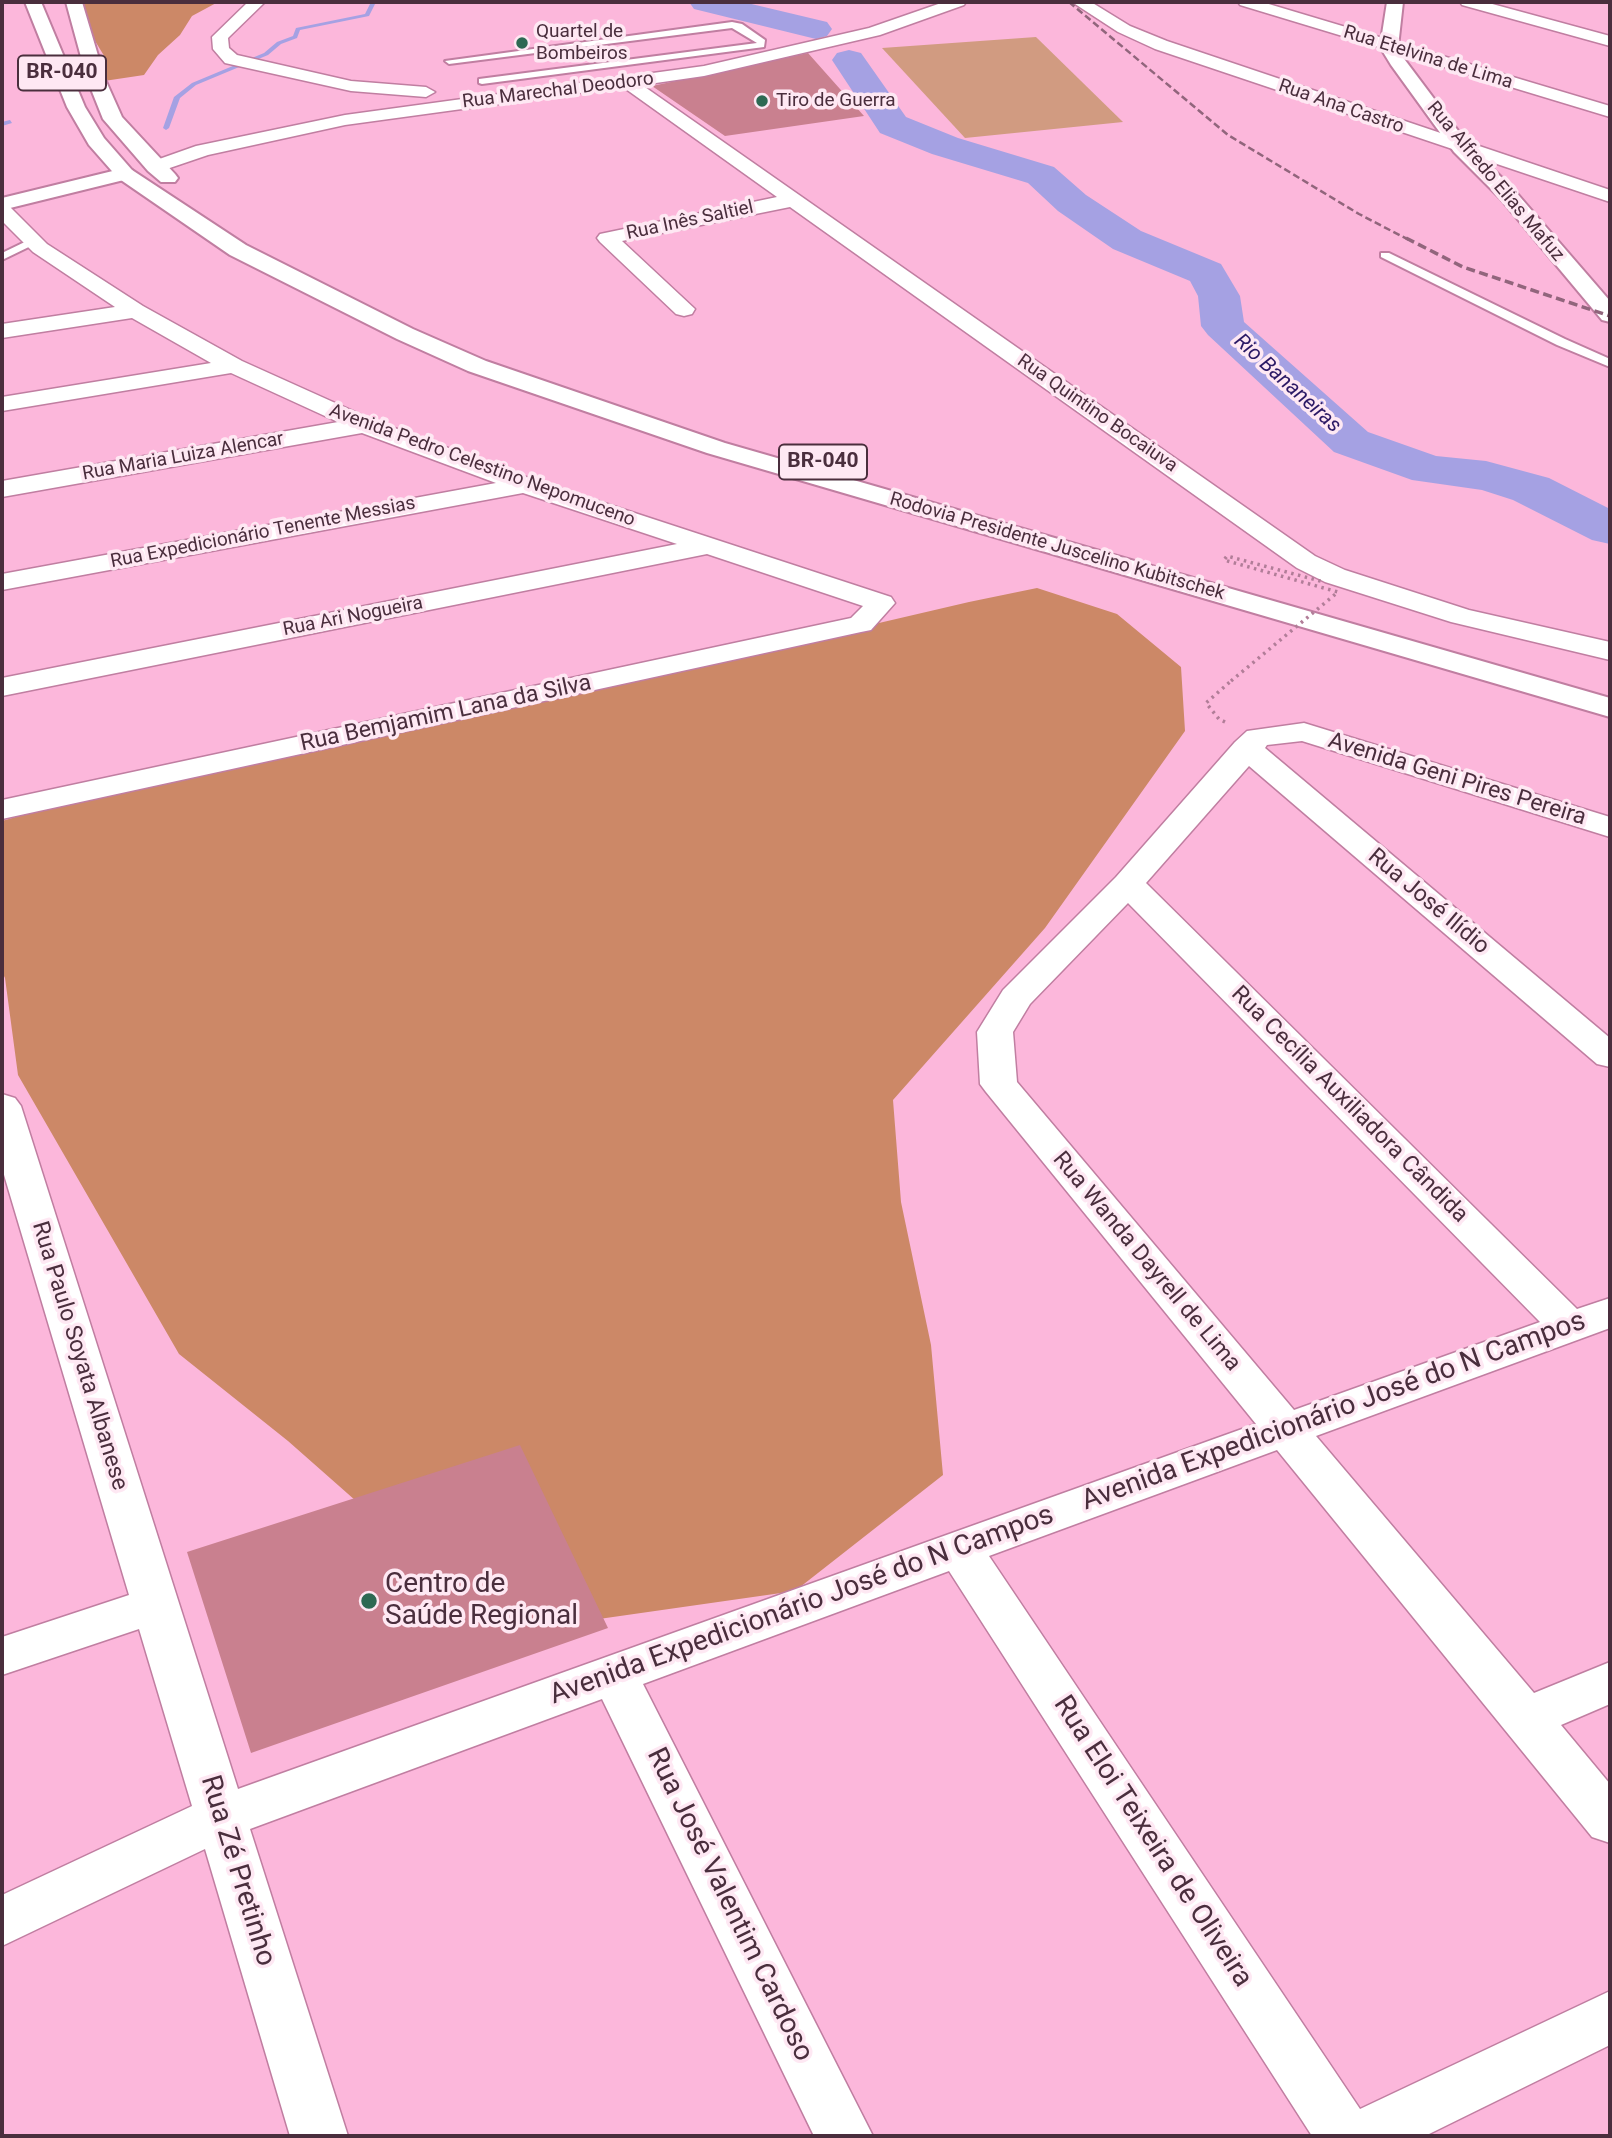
<!DOCTYPE html>
<meta charset="utf-8">
<style>
body{margin:0}
#map{position:relative;width:1612px;height:2138px;overflow:hidden;background:#fcb7db;font-family:Roboto,sans-serif}
canvas{display:block}
.frame{position:absolute;inset:0;border:4px solid #4a2e3d;pointer-events:none}
</style>
<div id="map">
<canvas width="1612" height="2138"></canvas>
<div class="frame"></div>
</div>
<script>
const g = document.querySelector('canvas').getContext('2d');
g.lineJoin = 'round';
function fillPath(path, color) {
  g.fillStyle = color;
  g.fill(path, 'evenodd');
}
function shape(rows) {
  const path = new Path2D();
  for (const r of rows) {
    path.moveTo(r[0], r[1]);
    for (let i = 2; i < r.length; i += 2) path.lineTo(r[i], r[i + 1]);
  }
  return path;
}
function trace(path, color, width, dash) {
  g.strokeStyle = color;
  g.lineWidth = width;
  g.lineCap = dash ? 'butt' : 'round';
  g.setLineDash(dash || []);
  g.stroke(path);
}
function drawText(font, color, halo, rows, align = 'center') {
  g.font = font + ' Roboto,sans-serif';
  g.lineWidth = 7;
  g.setLineDash([]);
  g.textBaseline = 'middle';
  g.strokeStyle = halo;
  g.fillStyle = color;
  for (const [text, x, y, turn = 0] of rows) {
    g.save();
    g.translate(x, y);
    g.rotate((+turn || 0) * Math.PI / 180);
    g.textAlign = isNaN(turn) ? turn : align;
    if (halo) g.strokeText(text, 0, 0);
    g.fillText(text, 0, 0);
    g.restore();
  }
}
fillPath(shape([
 [1036,37,1123,122,965,138,882,48]
]), '#d19b81');
fillPath(shape([
 [83,2,218,2,192,16,180,35,158,55,144,75,104,81,106,59,86,26],
 [1037,588,1117,614,1181,667,1185,731,1045,928,893,1100,901,1202,931,1345,943,1475,795,1591,585,1621,415,1553,288,1441,179,1354,18,1075,5,978,2,972,2,821,63,803,476,717,969,602]
]), '#cc8867');
fillPath(shape([
 [371,2,384,2,375,4,369,16,300,30,297,38,281,44,268,55,196,85,180,98,169,128,166,130,163,128,174,97,192,83,264,53,277,42,293,36,296,28,365,14,371,2],
 [10,120,12,123,2,126,2,122,10,120]
]), '#a5a1e3');
fillPath(shape([
 [689,2,743,2,827,22,832,29,827,36,816,39,694,9,689,2],
 [849,50,861,53,906,117,958,138,1054,167,1086,195,1141,231,1221,264,1240,296,1244,322,1368,432,1436,456,1486,461,1549,478,1610,509,1610,544,1592,540,1513,500,1482,490,1412,480,1334,452,1208,335,1201,326,1198,296,1190,281,1113,249,1058,211,1028,183,932,154,880,133,832,60,837,53,849,50]
]), '#a5a1e3');
fillPath(shape([
 [808,53,864,116,725,136,652,86],
 [520,1445,608,1628,251,1753,187,1552]
]), '#c9808f');
const lane = shape([
 [732,22,742,24,765,40,764,47,482,84,479,83,479,79,757,43,732,28,449,64,445,61,732,22],
 [33,238,38,241,37,243,2,260,2,253,33,238],
 [1381,253,1389,253,1565,339,1610,359,1610,367,1557,345,1381,257,1381,253]
]);
const street = shape([
 [248,2,265,2,228,38,229,48,237,55,351,81,426,87,435,92,426,97,351,91,225,63,213,49,212,37,248,2],
 [944,2,966,2,964,5,880,35,704,76,642,85,1315,556,1345,570,1469,610,1610,642,1610,660,1451,622,1325,582,1297,568,790,207,622,241,695,309,692,314,684,316,676,314,600,242,597,238,600,234,777,197,623,87,345,125,208,155,155,173,145,167,148,163,196,146,345,115,704,66,869,28,944,2],
 [1072,2,1091,2,1130,26,1167,41,1610,190,1610,202,1155,49,1118,32,1072,2],
 [1238,2,1262,2,1610,106,1610,117,1240,5,1238,2],
 [1460,2,1485,2,1610,36,1610,46,1462,5,1460,2],
 [2,204,9,206,47,244,143,306,242,361,373,420,534,480,891,597,895,603,871,630,861,632,2,819,2,800,851,618,863,606,707,554,2,696,2,678,677,544,523,493,2,590,2,574,496,483,362,433,2,497,2,481,338,422,231,373,2,411,2,397,211,363,132,318,2,338,2,324,115,307,33,252,2,221,2,204],
 [1304,723,1610,817,1610,837,1302,741,1267,745,1265,748,1610,1038,1610,1067,1597,1064,1249,766,1146,883,1577,1309,1610,1298,1610,1328,1316,1436,1534,1693,1610,1662,1610,1704,1561,1725,1610,1784,1610,1843,1592,1837,1277,1450,989,1556,1360,2109,1610,1991,1610,2045,1425,2136,1312,2136,949,1571,643,1684,873,2136,814,2136,602,1699,250,1829,348,2136,290,2136,205,1849,2,1946,2,1895,192,1806,139,1629,2,1675,2,1637,129,1595,2,1168,2,1094,15,1098,21,1106,238,1789,1256,1424,986,1092,980,1084,977,1032,1003,990,1116,877,1235,742,1247,731,1304,723],
 [1128,903,1540,1322,1294,1410,1017,1082,1013,1032,1030,1004,1128,903]
]);
const secondary = shape([
 [1387,2,1403,2,1398,47,1405,60,1468,144,1514,190,1610,301,1610,322,1602,320,1500,198,1454,152,1391,65,1380,47,1387,2],
 [125,168,132,170,135,174,132,178,2,210,2,198,125,168]
]);
const highway = shape([
 [25,2,41,2,85,107,104,138,132,170,246,245,413,329,486,361,725,443,1610,698,1610,717,707,453,468,371,397,339,230,255,118,178,89,145,67,107,25,2],
 [66,2,82,2,105,79,122,117,175,174,178,178,175,182,161,182,148,171,103,119,87,79,66,2]
]);
trace(lane, '#c07ea1', 4);
trace(street, '#c07ea1', 3);
trace(secondary, '#c07ea1', 4);
trace(highway, '#c07ea1', 4);
trace(shape([
 [1225,722,1219,719,1206,703,1231,681]
]), '#b17d98', 3.5, [2.5, 4.5]);
fillPath(lane, '#fff');
fillPath(street, '#fff');
fillPath(secondary, '#fff');
fillPath(highway, '#fff');
trace(shape([
 [1069,2,1228,135,1359,214,1409,240]
]), '#91657c', 2.5, [7, 3.5]);
trace(shape([
 [1406,238,1463,267,1610,316]
]), '#91657c', 3.5, [9, 4.5]);
trace(shape([
 [1231,681,1338,592,1224,560,1227,556,1324,582]
]), '#b17d98', 3.5, [2.5, 4.5]);
for (const [x, y, r, color] of [
 [522,43,7,"#2e6953"],
 [762,101,7,"#2e6953"],
 [369,1601,9,"#2e6953"]
]) {
  const dot = new Path2D();
  dot.arc(x, y, r, 0, 2 * Math.PI);
  g.fillStyle = color;
  g.fill(dot);
  trace(dot, '#fee8f3', 2.5);
}
drawText('19px', '#4a2e3d', '#fee8f3', [
 ["Quartel de",536,32],
 ["Bombeiros",536,54],
 ["Tiro de Guerra",776,101]
], 'left');
drawText('19px', '#4a2e3d', '#fee8f3', [
 ["Rua Etelvina de Lima",1428,58,17],
 ["Rua Marechal Deodoro",558,91,-7],
 ["Rua Ana Castro",1341,107,19],
 ["Rua Alfredo Elias Mafuz",1495,182,50],
 ["Rua Inês Saltiel",690,221,-12],
 ["Rua Quintino Bocaiuva",1097,414,35],
 ["Rua Maria Luiza Alencar",183,457,-10],
 ["Avenida Pedro Celestino Nepomuceno",482,466,20],
 ["Rua Expedicionário Tenente Messias",263,533,-11],
 ["Rodovia Presidente Juscelino Kubitschek",1057,547,16],
 ["Rua Ari Nogueira",353,617,-11]
]);
for (const [x, y, w] of [
 [62,73,88],
 [823,462,88]
]) {
  const box = new Path2D();
  box.roundRect(x - w / 2, y - 17.5, w, 35, 5);
  g.fillStyle = '#fee8f3';
  g.fill(box);
  trace(box, '#4a2e3d', 2);
}
drawText('bold 21px', '#4a2e3d', null, [
 ["BR-040",62,73],
 ["BR-040",823,462]
]);
drawText('italic 21px', '#2b1965', '#fee8f3', [
 ["Rio Bananeiras",1287,384,42]
]);
drawText('23px', '#4a2e3d', '#fee8f3', [
 ["Rua Bemjamim Lana da Silva",446,714,-12],
 ["Avenida Geni Pires Pereira",1457,780,17],
 ["Rua José Ilídio",1428,902,40],
 ["Rua Cecília Auxiliadora Cândida",1349,1105,45],
 ["Rua Wanda Dayrell de Lima",1146,1262,50],
 ["Rua Paulo Soyata Albanese",79,1356,73]
]);
drawText('28px', '#4a2e3d', '#fee8f3', [
 ["Avenida Expedicionário José do N Campos",1334,1412,-20],
 ["Avenida Expedicionário José do N Campos",802,1606,-20],
 ["Rua Eloi Teixeira de Oliveira",1152,1842,57],
 ["Rua Zé Pretinho",237,1871,73],
 ["Rua José Valentim Cardoso",729,1905,64]
]);
drawText('28px', '#4a2e3d', '#fee8f3', [
 ["Centro de",385,1585],
 ["Saúde Regional",385,1617]
], 'left');
</script>
